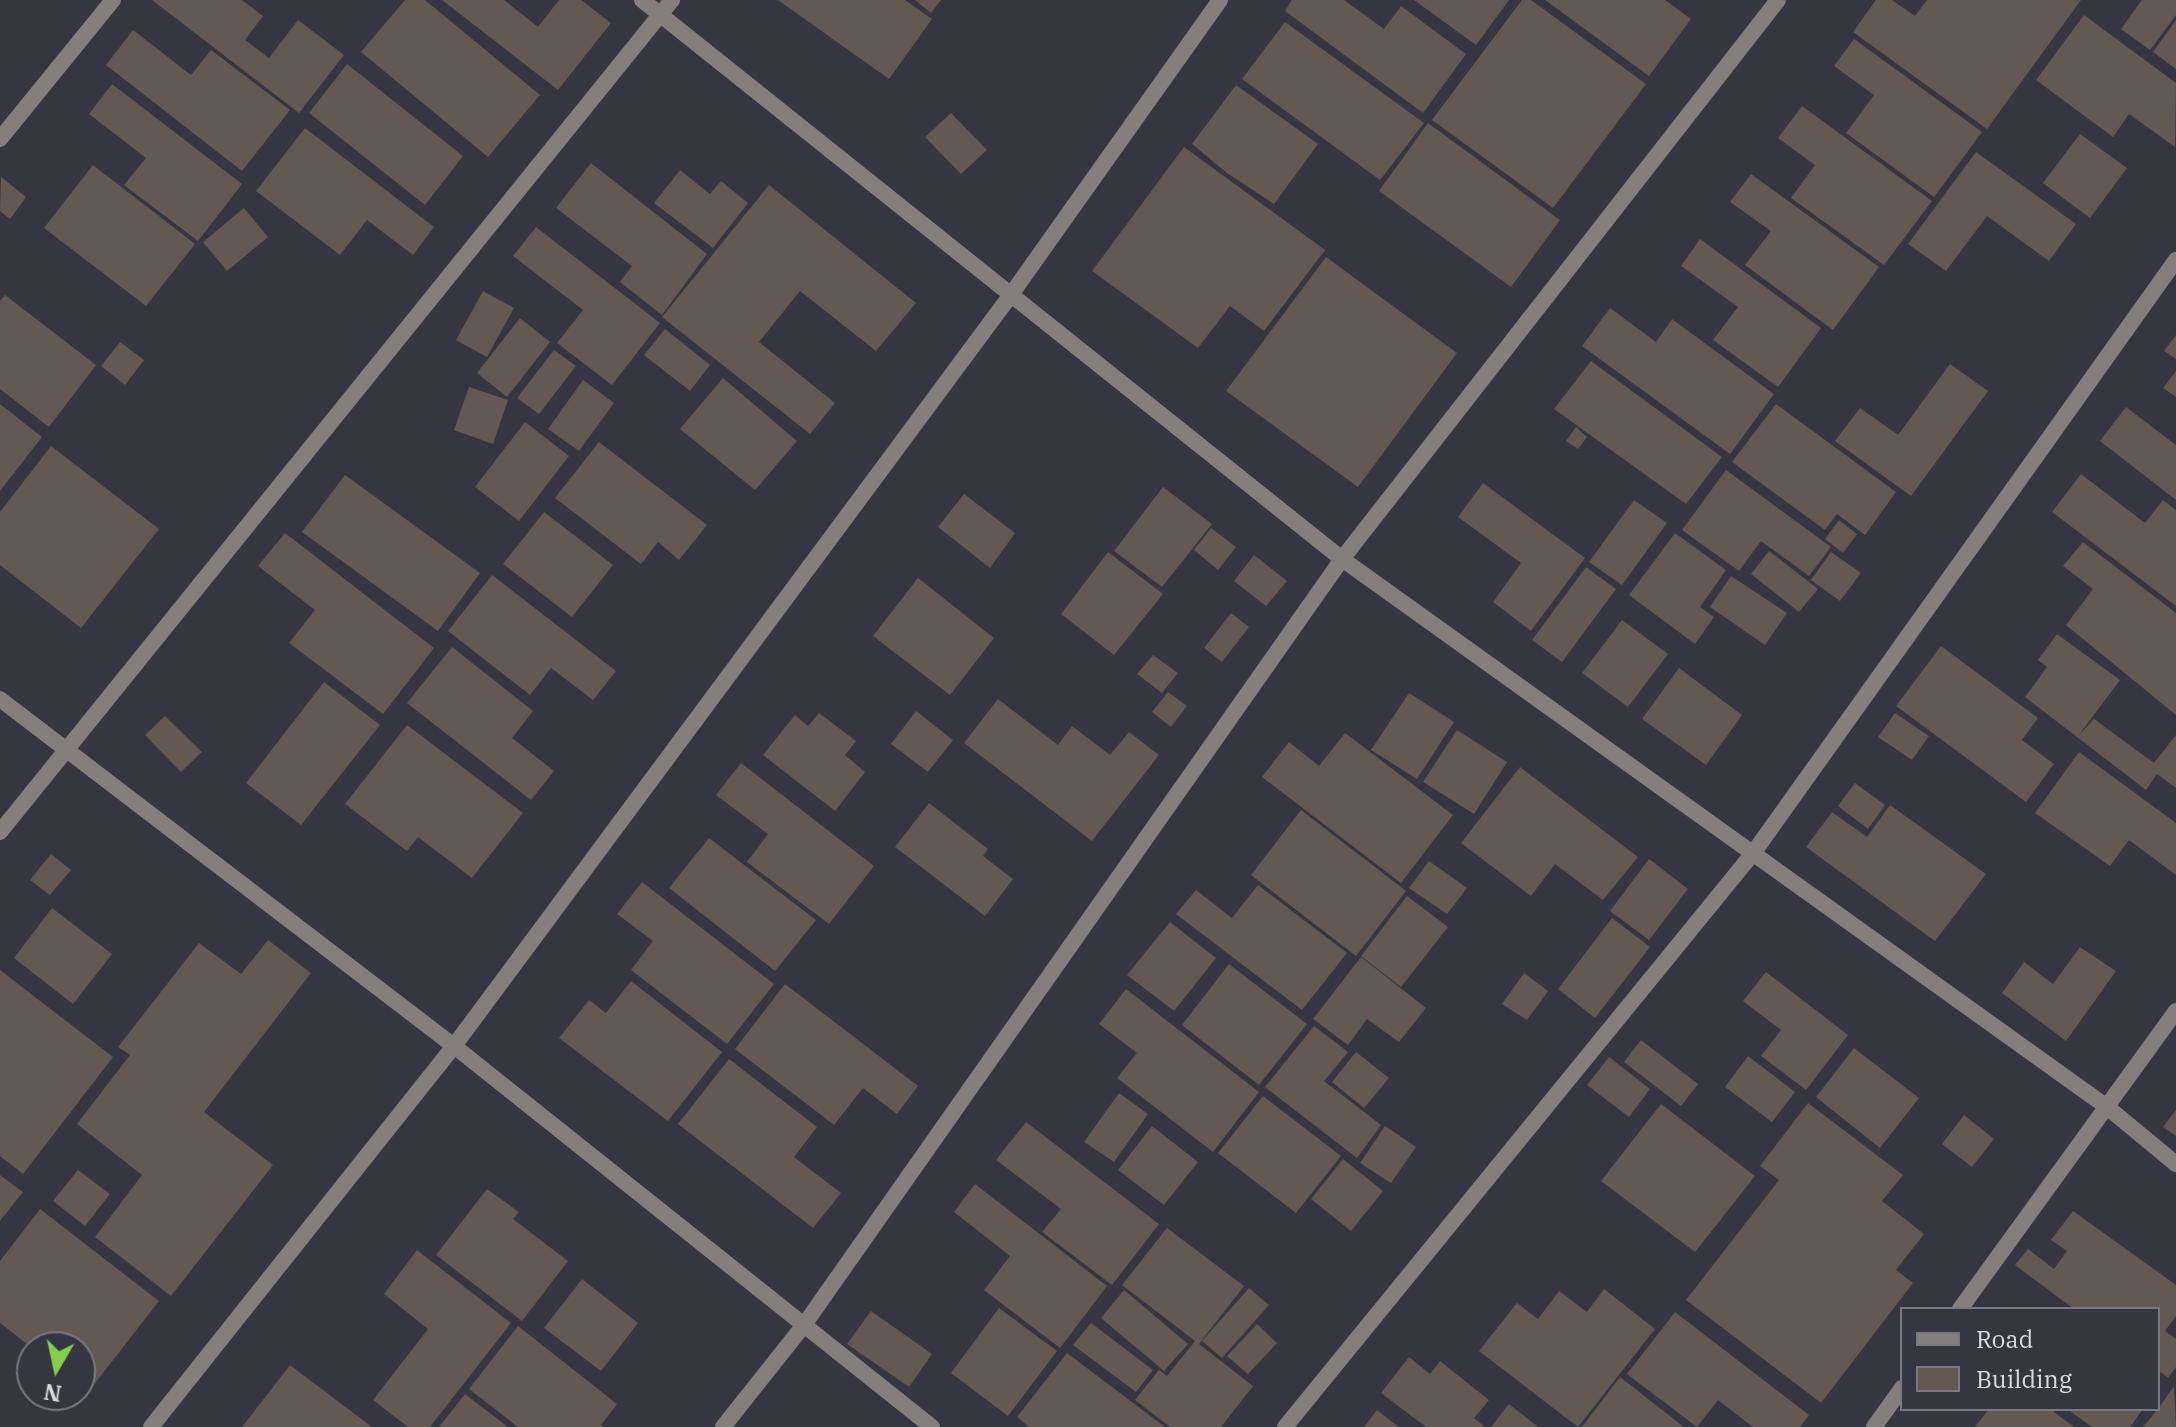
<!DOCTYPE html>
<style>
body{margin:0}
#map{position:relative;width:2176px;height:1427px;overflow:hidden;background:#353641;font-family:"IBM Plex Serif",serif}
canvas{display:block}
.legend{position:absolute;left:1900px;top:1307px;width:260px;height:104px;box-sizing:border-box;background:#353641;border:2px solid #777881;margin:0;padding:10px 14px;list-style:none;font-size:24px;color:#dadce2}
.legend li{display:flex;align-items:center;gap:16px;height:40px}
.legend b{width:40px;border:2px solid #777881}
.north{position:absolute;left:16px;top:1331px;width:80px;height:80px;box-sizing:border-box;background:#353641;border:2px solid #777881;border-radius:50%;rotate:189deg;font-size:22px;font-weight:700;line-height:32px;text-align:center;color:#dadce2}
.north::after{content:'';display:block;margin:auto;width:28px;height:36px;background:#85cf4c;clip-path:polygon(50% 0,100% 100%,50% 72%,0 100%)}
</style>
<div id="map">
<canvas width="2176" height="1427"></canvas>
<ul class="legend">
<li><b style="height:10px;background:#847f7c"></b>Road</li>
<li><b style="height:22px;background:#645853"></b>Building</li>
</ul>
<div class="north">N</div>
</div>
<script>
const g = document.querySelector('canvas').getContext('2d');
g.lineJoin = 'round';
function fillPath(path, color) {
  g.fillStyle = color;
  g.fill(path, 'evenodd');
}
function shape(rows) {
  const path = new Path2D();
  for (const r of rows) {
    path.moveTo(r[0], r[1]);
    for (let i = 2; i < r.length; i += 2) path.lineTo(r[i], r[i + 1]);
  }
  return path;
}
function trace(path, color, width, dash) {
  g.strokeStyle = color;
  g.lineWidth = width;
  g.lineCap = dash ? 'butt' : 'round';
  g.setLineDash(dash || []);
  g.stroke(path);
}
fillPath(shape([
 [152,0,242,0,263,16,245,40,269,58,298,20,344,55,299,113],
 [405,0,425,0,540,95,488,157,361,52],
 [442,0,504,0,538,27,559,0,581,0,611,23,558,90],
 [778,0,905,0,932,19,889,79],
 [915,0,941,0,931,13],
 [1292,0,1344,0,1384,29,1401,6,1466,54,1423,113,1285,11],
 [1414,0,1509,0,1476,45],
 [1522,0,1531,0,1646,84,1553,208,1432,120],
 [1545,0,1665,0,1691,19,1649,76],
 [1876,0,1892,0,1915,16,1927,0,2081,0,1987,129,1853,32],
 [2142,0,2176,0,2176,15,2150,50,2121,29],
 [2084,15,2176,83,2175,147,2129,114,2113,137,2036,80],
 [2176,20,2176,69,2153,52],
 [1285,22,1424,123,1380,180,1242,79],
 [133,30,191,75,211,50,290,110,242,171,106,65],
 [1854,39,1982,132,1934,197,1846,133,1874,95,1834,66],
 [347,64,463,156,425,205,309,113],
 [112,84,242,184,198,241,124,185,146,158,89,114],
 [1236,85,1318,144,1274,204,1227,173,1192,144],
 [1802,106,1932,201,1884,265,1791,198,1815,165,1778,138],
 [951,113,987,150,961,174,925,137],
 [1428,123,1560,220,1511,287,1379,191],
 [305,128,434,227,413,255,367,220,340,255,256,191],
 [2080,134,2127,168,2090,218,2043,183],
 [1184,147,1325,250,1264,331,1230,306,1198,348,1092,271],
 [1976,152,2076,224,2049,261,1987,216,1946,271,1908,244],
 [591,163,707,254,662,315,620,282,632,266,556,208],
 [93,165,195,244,146,306,44,228],
 [680,170,710,194,721,181,748,203,713,248,654,203],
 [1751,174,1879,267,1833,330,1745,265,1771,231,1730,202],
 [1,177,26,197,10,219,0,211],
 [769,185,916,303,876,351,800,291,759,342,835,403,810,434,662,317],
 [244,208,268,237,227,271,203,242],
 [536,227,660,323,612,385,557,343,583,310,513,256],
 [1700,239,1821,328,1778,387,1713,340,1738,307,1681,266],
 [1326,257,1457,353,1358,487,1226,391],
 [483,291,514,308,487,357,456,340],
 [5,295,96,365,49,427,0,389,0,301],
 [1610,308,1656,342,1672,319,1774,394,1730,454,1582,346],
 [520,318,550,342,507,397,477,373],
 [665,329,710,365,690,391,644,355],
 [2176,335,2176,359,2164,351],
 [120,342,144,360,125,385,101,366],
 [554,350,576,366,539,414,517,398],
 [1591,361,1722,457,1686,504,1554,409],
 [1950,364,1988,391,1911,496,1835,441,1860,408,1898,435],
 [2176,371,2176,397,2163,388],
 [723,378,797,441,755,490,680,429],
 [583,380,614,403,579,451,548,429],
 [469,387,508,400,493,444,454,430],
 [0,404,42,437,0,491],
 [1776,404,1896,492,1865,535,1837,514,1825,530,1732,462],
 [2126,407,2176,445,2176,500,2100,441],
 [525,422,569,456,519,521,475,487],
 [1576,427,1587,437,1578,449,1566,441],
 [599,442,707,525,679,560,658,542,641,564,555,498],
 [51,446,159,529,81,628,0,565,0,512],
 [1726,470,1831,547,1809,576,1761,541,1739,571,1682,530],
 [2081,474,2145,523,2163,500,2176,510,2176,606,2052,512],
 [345,475,480,573,438,631,302,532],
 [1483,483,1585,558,1531,631,1493,602,1521,563,1458,517],
 [1163,487,1212,524,1162,587,1114,551],
 [964,494,1015,533,990,568,938,527],
 [1634,500,1667,523,1622,585,1589,562],
 [544,512,613,565,572,617,503,564],
 [1839,520,1857,534,1843,553,1825,539],
 [1211,528,1236,547,1218,570,1194,550],
 [285,533,434,648,383,714,289,643,315,610,258,566],
 [1675,533,1726,570,1700,607,1714,617,1695,644,1629,595],
 [2083,542,2176,613,2176,715,2066,625,2093,589,2063,566],
 [1769,551,1818,589,1799,612,1751,574],
 [1108,552,1163,594,1114,655,1061,614],
 [1831,552,1861,573,1840,601,1811,580],
 [1254,555,1287,581,1266,606,1234,581],
 [1586,567,1616,589,1562,662,1532,640],
 [492,575,616,671,593,700,551,668,530,695,448,631],
 [1731,576,1787,613,1765,645,1710,607],
 [918,578,994,638,950,695,873,636],
 [1231,613,1249,627,1222,662,1204,648],
 [1622,620,1668,654,1628,707,1582,673],
 [2057,634,2120,680,2078,736,2094,719,2154,763,2176,735,2176,788,2157,774,2146,790,2025,697,2047,667,2038,660],
 [1941,646,2038,718,2022,740,2054,764,2026,802,1896,706],
 [452,647,533,711,512,738,554,771,531,800,407,703],
 [1153,655,1178,673,1162,693,1137,674],
 [1679,668,1742,715,1706,765,1642,719],
 [324,682,380,725,301,825,246,783],
 [1168,692,1187,706,1171,727,1152,712],
 [1409,693,1454,722,1417,779,1371,750],
 [998,699,1058,745,1072,726,1110,755,1129,732,1159,755,1092,841,964,743],
 [916,711,953,740,928,772,891,744],
 [819,713,856,741,845,755,865,772,835,811,763,755,795,715,808,726],
 [1895,713,1929,736,1912,760,1878,737],
 [165,716,202,752,181,772,145,735],
 [407,725,523,813,472,878,418,837,407,851,345,804],
 [1457,730,1507,762,1474,814,1423,782],
 [1345,733,1453,815,1401,883,1262,777,1289,742,1319,766],
 [2079,752,2176,823,2176,875,2129,840,2110,866,2035,813],
 [741,763,874,866,829,924,747,862,768,834,716,795],
 [1520,767,1638,857,1603,900,1555,864,1531,896,1461,843],
 [1855,783,1885,805,1868,829,1838,806],
 [929,803,988,849,983,856,1013,879,985,916,895,847],
 [1890,805,1986,874,1935,941,1806,847,1832,812,1867,837],
 [1301,810,1406,891,1356,956,1251,875],
 [709,838,816,920,775,971,669,888],
 [51,854,71,870,50,895,30,880],
 [1649,859,1688,889,1649,940,1610,911],
 [1429,861,1467,888,1447,914,1409,888],
 [642,882,774,984,727,1044,631,970,653,941,617,914],
 [1258,885,1347,953,1302,1010,1176,914,1196,890,1232,918],
 [1407,896,1448,927,1401,987,1361,956],
 [52,908,112,954,73,1004,14,958],
 [1612,918,1650,947,1595,1018,1558,989],
 [1170,922,1216,958,1174,1011,1127,975],
 [268,940,311,973,204,1112,273,1165,171,1296,95,1237,142,1175,77,1124,130,1055,118,1047,199,943,241,974],
 [2080,947,2116,971,2066,1041,2002,993,2024,962,2053,984],
 [1361,957,1426,1008,1399,1042,1367,1019,1348,1045,1313,1019],
 [1229,964,1307,1024,1259,1085,1182,1025],
 [0,970,113,1057,23,1174,0,1156],
 [1766,972,1848,1035,1806,1090,1761,1056,1781,1030,1743,1001],
 [1524,973,1548,991,1527,1020,1502,1004],
 [631,981,722,1052,668,1121,559,1038,589,1000,606,1013],
 [785,984,918,1086,897,1114,863,1088,834,1125,735,1049],
 [1126,989,1259,1092,1213,1152,1117,1078,1137,1053,1099,1024],
 [1314,1026,1348,1052,1324,1081,1381,1125,1357,1158,1265,1087],
 [1641,1040,1698,1084,1681,1106,1624,1062],
 [1854,1048,1919,1098,1880,1148,1816,1097],
 [1356,1052,1389,1078,1364,1108,1332,1082],
 [1748,1056,1795,1092,1772,1122,1725,1087],
 [1609,1057,1650,1089,1629,1117,1587,1085],
 [729,1059,817,1127,794,1157,841,1193,813,1228,678,1124],
 [1119,1093,1148,1114,1114,1162,1084,1142],
 [1263,1096,1341,1156,1296,1213,1218,1153],
 [1808,1103,1903,1175,1882,1201,1924,1234,1896,1270,1913,1283,1821,1403,1686,1300,1779,1180,1760,1166],
 [1661,1104,1755,1176,1695,1252,1601,1181],
 [2176,1110,2176,1136,2163,1127],
 [1964,1115,1994,1139,1972,1167,1942,1144],
 [1026,1122,1159,1224,1112,1285,1042,1232,1061,1209,996,1160],
 [1152,1126,1198,1162,1164,1205,1118,1170],
 [1385,1126,1416,1147,1391,1183,1360,1163],
 [1343,1159,1383,1191,1351,1231,1311,1199],
 [78,1170,110,1194,85,1226,53,1201],
 [0,1175,23,1192,0,1221],
 [975,1184,1107,1286,1060,1348,984,1290,1010,1256,954,1212],
 [487,1189,519,1212,513,1219,568,1261,522,1321,436,1255],
 [40,1209,159,1301,89,1391,80,1385,80,1347,31,1347,0,1323,0,1261],
 [2073,1211,2176,1285,2176,1316,2165,1331,2176,1339,2176,1367,2168,1378,2158,1370,2158,1309,2074,1309,2015,1265,2028,1249,2054,1269,2067,1251,2051,1240],
 [1167,1228,1244,1286,1199,1344,1253,1386,1221,1427,1170,1427,1135,1400,1159,1370,1167,1376,1195,1341,1122,1285],
 [417,1250,511,1323,430,1427,408,1427,373,1400,428,1329,384,1294],
 [582,1279,638,1323,601,1371,544,1328],
 [1249,1288,1269,1305,1222,1358,1202,1341],
 [1604,1289,1655,1329,1578,1427,1479,1351,1517,1303,1538,1319,1559,1291,1587,1312],
 [1124,1290,1188,1344,1164,1371,1101,1318],
 [999,1308,1057,1351,1008,1416,951,1373],
 [871,1311,932,1354,909,1387,847,1344],
 [1675,1312,1809,1415,1800,1427,1753,1427,1718,1400,1697,1427,1627,1374],
 [1091,1323,1153,1370,1136,1392,1073,1345],
 [1257,1324,1277,1343,1248,1374,1227,1356],
 [518,1326,617,1404,601,1425,604,1427,518,1427,469,1389],
 [1067,1353,1165,1427,1029,1427,1017,1417],
 [1409,1357,1430,1374,1440,1361,1489,1400,1474,1418,1485,1427,1426,1427,1381,1393],
 [290,1365,372,1427,242,1427],
 [1620,1377,1684,1427,1582,1427],
 [2174,1386,2176,1427,2143,1427,2158,1409],
 [465,1394,508,1427,439,1427],
 [1509,1404,1538,1427,1491,1427],
 [1989,1409,2050,1409,2074,1427,1975,1427],
 [2067,1409,2143,1409,2130,1427,2092,1427],
 [1377,1410,1399,1427,1364,1427]
]), '#645853');
trace(shape([
 [642,0,1342,559,2107,1107,2176,1164],
 [0,139,113,0],
 [0,699,454,1046,932,1427],
 [0,832,672,0],
 [1960,1309,2176,1011],
 [151,1427,454,1046,1010,296,1220,0],
 [723,1427,804,1325,1342,559,1778,0],
 [1285,1427,1754,852,2176,260],
 [1874,1427,1902,1388]
]), '#847f7c', 16);
</script>
